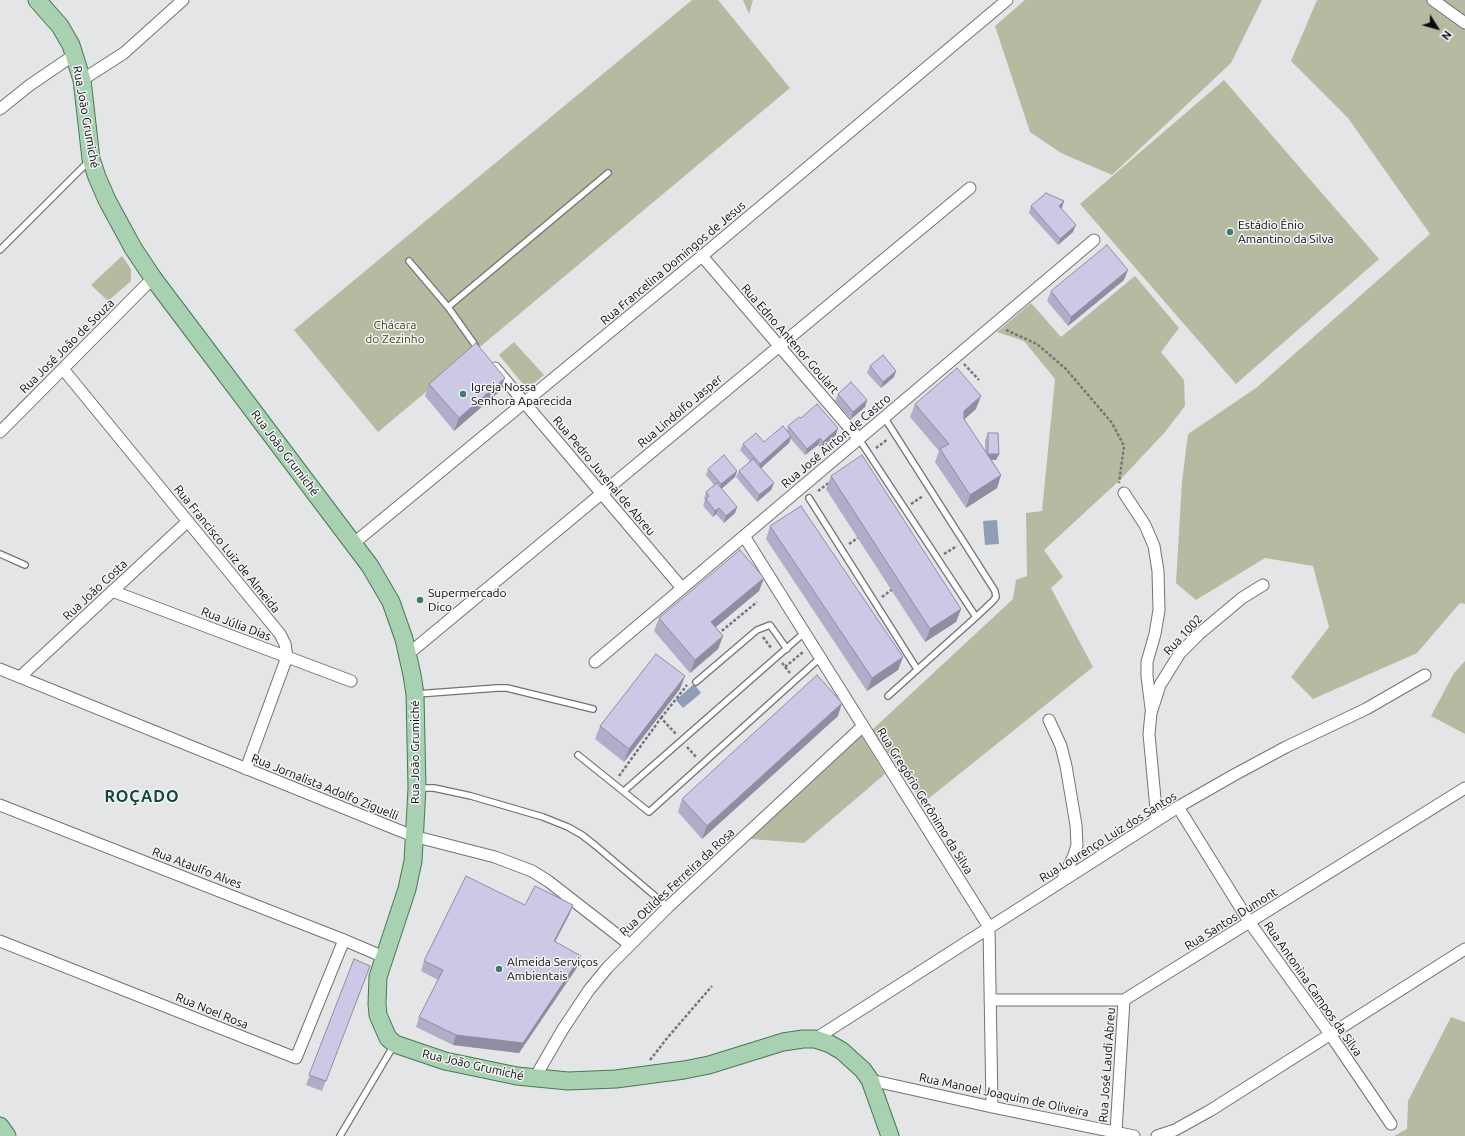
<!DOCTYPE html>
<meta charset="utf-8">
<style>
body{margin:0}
#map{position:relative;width:1465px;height:1136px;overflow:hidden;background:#e4e5e7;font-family:Ubuntu,sans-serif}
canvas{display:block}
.north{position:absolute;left:1417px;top:8px;width:40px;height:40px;-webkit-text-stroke:3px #f1f3f4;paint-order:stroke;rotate:127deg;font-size:11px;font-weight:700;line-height:16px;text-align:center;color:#0b0b0c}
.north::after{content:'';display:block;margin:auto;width:14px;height:18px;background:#0b0b0c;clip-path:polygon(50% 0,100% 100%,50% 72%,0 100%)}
</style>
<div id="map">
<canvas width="1465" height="1136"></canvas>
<div class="north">N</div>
</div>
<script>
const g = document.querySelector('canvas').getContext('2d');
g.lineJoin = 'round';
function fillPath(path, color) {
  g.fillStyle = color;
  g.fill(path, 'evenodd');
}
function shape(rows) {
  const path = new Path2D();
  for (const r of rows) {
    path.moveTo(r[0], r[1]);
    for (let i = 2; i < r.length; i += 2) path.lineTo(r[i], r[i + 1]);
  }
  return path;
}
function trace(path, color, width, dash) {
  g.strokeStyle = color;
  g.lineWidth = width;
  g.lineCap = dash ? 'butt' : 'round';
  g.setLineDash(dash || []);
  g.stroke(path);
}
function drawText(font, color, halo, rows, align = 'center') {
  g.font = font + ' Ubuntu,sans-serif';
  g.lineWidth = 3;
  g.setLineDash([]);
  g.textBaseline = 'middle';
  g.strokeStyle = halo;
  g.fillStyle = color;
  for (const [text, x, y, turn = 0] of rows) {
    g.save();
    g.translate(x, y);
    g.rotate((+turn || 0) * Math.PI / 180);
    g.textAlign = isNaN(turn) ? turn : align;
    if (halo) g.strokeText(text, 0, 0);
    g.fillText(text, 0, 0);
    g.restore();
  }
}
fillPath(shape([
 [692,0,718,0,790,88,378,432,294,330],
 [743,0,753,0,749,14],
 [1025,0,1262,0,1231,63,1112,175,1061,153,1030,132,995,26],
 [1317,0,1465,0,1465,604,1460,603,1417,653,1313,699,1291,677,1329,627,1313,566,1265,558,1196,600,1176,583,1182,481,1188,434,1256,388,1430,234,1348,118,1291,61],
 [1224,80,1379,259,1236,384,1080,204],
 [122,256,131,269,131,281,108,301,91,285],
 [1135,276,1179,328,1161,352,1184,380,1185,406,1165,432,1121,479,1044,550,1063,577,1051,588,1093,667,923,803,872,730,1013,599,1016,580,1027,576,1026,513,1042,511,1055,379,1024,341,997,332,1031,303,1061,337],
 [514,342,544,375,527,389,499,355],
 [1465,661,1465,734,1431,716,1454,673],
 [861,735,885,774,804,843,750,839],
 [1451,1017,1465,1022,1465,1136,1394,1136,1407,1129,1408,1101]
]), '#b4bba1');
fillPath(shape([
 [997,520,999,544,985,545,983,521],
 [694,684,701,693,683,708,676,700]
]), '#909db7');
const service = shape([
 [0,250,89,161],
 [409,261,448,307,475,345],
 [448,307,608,173],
 [884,417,995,591,996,597,993,601,976,617,888,696],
 [859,439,976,617],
 [809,498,917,669],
 [0,554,25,565],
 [696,682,757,630,770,625,787,649],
 [417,694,497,688,507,688,593,709],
 [578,755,649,812,820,658],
 [419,788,434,788,471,796,543,817,568,827,582,835,596,846,668,907],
 [624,791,804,633],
 [340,1136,394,1045]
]);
const minor = shape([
 [1433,0,1465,23],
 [82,80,124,53,183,0],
 [0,109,30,85,74,55],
 [702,256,859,439],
 [495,368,682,588],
 [63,369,280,634,285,644,287,657,246,769],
 [0,432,153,278],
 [1124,493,1145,525,1154,546,1158,571,1159,610,1155,634,1147,662,1147,676,1151,708],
 [744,536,989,927,992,1107],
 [354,543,702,256,1007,0],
 [112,591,351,681],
 [407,655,970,188],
 [595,662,1094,240],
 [0,669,413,836,495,857,532,871,548,881,629,944],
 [20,677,187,522],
 [1049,720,1061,746,1066,766,1076,825,1077,845,1074,855,1062,881],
 [0,805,344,940,384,957],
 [1178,807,1250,923,1330,1034,1391,1124],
 [1157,820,1149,734,1151,713,1160,685,1180,653,1199,634,1242,598,1263,585],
 [0,941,296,1058,344,940],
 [990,1000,1124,1000,1465,788],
 [815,1039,1178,807,1234,775,1286,747,1366,709,1425,675],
 [534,1079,563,1029,589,990,608,967,668,907,863,726],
 [870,1080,992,1107,1134,1136],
 [1116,1132,1124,1000],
 [1157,1136,1175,1130,1211,1110,1465,949]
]);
const primary = shape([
 [37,0,60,26,71,45,82,80,91,159,97,177,107,200,133,248,153,278,370,566,391,602,404,639,412,675,415,694,417,788,413,861,407,889,378,977,377,1004,378,1015,388,1038,395,1044,445,1061,517,1076,568,1081,616,1079,684,1070,709,1065,783,1042,803,1039,815,1039,830,1044,842,1051,863,1070,870,1080,890,1136],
 [0,1126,7,1136]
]);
trace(service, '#727374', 8);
trace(minor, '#727374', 13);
trace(primary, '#4a7855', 19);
trace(shape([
 [1006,330,1037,344,1066,369,1112,423,1124,446,1119,483],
 [964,364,979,380],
 [876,448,888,439],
 [818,491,830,482],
 [911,504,923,496],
 [849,544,859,537],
 [944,554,957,546],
 [882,597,894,588],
 [718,634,757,602],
 [763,637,772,649],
 [782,663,790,673],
 [785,667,803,652],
 [661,718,687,685],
 [687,747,697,758],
 [619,776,661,718,676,734],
 [650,1060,668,1037,712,986]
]), '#757577', 2.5, [3, 2]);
trace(service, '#fff', 5.5);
trace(minor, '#fff', 11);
trace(primary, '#a7d1b0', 17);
fillPath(shape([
 [1064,201,1061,209,1073,232,1058,245,1029,213,1031,206],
 [1124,280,1068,326,1047,301,1051,291],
 [870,366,896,371,894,377,881,388,867,373],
 [429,384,500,391,454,431,425,396],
 [838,394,867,400,865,407,851,419,835,401],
 [915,404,976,409,964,419,985,451,985,440,988,433,999,454,996,460,992,460,1001,475,997,488,966,508,935,462,939,451,910,417],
 [801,418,836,435,821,448,818,445,805,455,791,439,789,443,761,468,774,483,771,490,757,502,736,477,739,471,750,461,740,450,743,444,764,442,787,430,788,426],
 [708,469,737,471,735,477,721,489,737,507,735,513,724,523,716,514,713,517,703,506,705,500,704,499,706,492,714,485,706,475],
 [831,476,961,609,956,622,925,642,826,489],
 [770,526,903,657,898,670,867,691,766,539],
 [764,578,759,591,716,627,723,636,718,649,690,673,654,631,659,618],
 [680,689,624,762,595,739,600,726],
 [838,716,702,839,678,812,682,799],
 [525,905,573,905,569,915,555,942,578,966,519,1053,453,1045,416,1027,419,1017,438,980,421,971,424,961],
 [354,959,370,966,322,1091,306,1085]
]), '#afadc7');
fillPath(shape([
 [1064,201,1062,208,1056,213,1059,206],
 [1076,225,1073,232,1058,245,1060,239],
 [1128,270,1124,280,1068,326,1071,317],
 [896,371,894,377,881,388,883,382],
 [505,378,500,391,454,431,459,418],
 [981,396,976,409,959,424,964,411],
 [867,400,865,407,851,419,853,412],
 [838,428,836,435,821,448,823,442],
 [791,436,789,443,758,471,760,464],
 [820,438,818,445,805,455,807,449],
 [988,454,999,454,996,460,985,460],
 [737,471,735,477,719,491,721,484],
 [1001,475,997,488,966,508,970,495],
 [774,483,771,490,757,502,759,495],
 [737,507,735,513,724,523,726,516],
 [719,508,716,514,713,517,715,511],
 [764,578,759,591,706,635,711,622],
 [961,609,956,622,925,642,930,629],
 [723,636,718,649,690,673,695,660],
 [903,657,898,670,867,691,872,678],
 [685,676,680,689,624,762,629,749],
 [842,703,838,716,702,839,707,826],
 [573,905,569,915,550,951,554,941],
 [581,956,578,966,519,1053,453,1045,456,1035]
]), '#8f8da2');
const building = shape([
 [1046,193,1064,201,1059,206,1076,225,1060,239,1031,206,1046,193],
 [1107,245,1128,270,1071,317,1051,291,1107,245],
 [476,343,505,378,459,418,429,384,476,343],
 [883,355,896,371,883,382,870,366,883,355],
 [957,368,981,396,964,411,964,419,1001,475,970,495,940,449,949,444,915,404,957,368],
 [851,382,867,400,853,412,838,394,851,382],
 [817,404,838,428,823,442,820,438,807,449,788,426,799,417,801,418,817,404],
 [783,426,791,436,760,464,743,444,756,433,764,442,783,426],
 [988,433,998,433,999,454,988,454,988,433],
 [724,455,737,471,721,484,708,469,724,455],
 [862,455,961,609,930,629,831,476,862,455],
 [753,459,774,483,759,495,739,471,753,459],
 [717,483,737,507,726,516,719,508,715,511,706,499,709,496,706,492,717,483],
 [801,506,903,657,872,678,770,526,801,506],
 [740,550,764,578,711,622,723,636,695,660,659,618,740,550],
 [656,654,685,676,629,749,600,726,656,654],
 [817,675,842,703,707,826,682,799,817,675],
 [466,876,525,905,535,886,573,905,554,941,581,956,523,1043,456,1035,419,1017,443,970,424,961,466,876],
 [354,959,370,966,326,1081,309,1075,354,959]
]);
fillPath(building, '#ccc9e7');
trace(building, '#8f8da2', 1);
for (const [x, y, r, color] of [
 [1230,232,4,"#3e7c6a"],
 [463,394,4,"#3e7c6a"],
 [420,600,4,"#3e7c6a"],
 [499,969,4,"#3e7c6a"]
]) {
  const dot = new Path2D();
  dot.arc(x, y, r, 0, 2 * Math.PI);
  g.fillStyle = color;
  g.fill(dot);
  trace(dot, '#f1f3f4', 1.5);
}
drawText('12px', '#0b0b0c', '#f1f3f4', [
 ["Rua João Grumiché",86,117,80],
 ["Rua Francelina Domingos de Jesus",673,263,-40],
 ["Rua Edno Antenor Goulart",790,339,49],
 ["Rua José João de Souza",67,346,-45],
 ["Rua Lindolfo Jasper",680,411,-40],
 ["Rua José Airton de Castro",836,441,-40],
 ["Rua João Grumiché",285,453,53],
 ["Rua Pedro Juvenal de Abreu",604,476,50],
 ["Rua Francisco Luiz de Almeida",227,549,51],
 ["Rua João Costa",95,590,-43],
 ["Rua Júlia Dias",236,624,21],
 ["Rua 1002",1183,635,-47],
 ["Rua João Grumiché",415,752,-90],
 ["Rua Jornalista Adolfo Ziguelli",325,787,22],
 ["Rua Gregório Gerônimo da Silva",925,801,58],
 ["Rua Lourenço Luiz dos Santos",1108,837,-32],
 ["Rua Ataulfo Alves",197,868,21],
 ["Rua Otildes Ferreira da Rosa",677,882,-43],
 ["Rua Santos Dumont",1231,919,-32],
 ["Rua Antonina Campos da Silva",1313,989,55],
 ["Rua Noel Rosa",212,1011,22],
 ["Rua João Grumiché",473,1065,13],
 ["Rua José Laudi Abreu",1107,1065,-86],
 ["Rua Manoel Joaquim de Oliveira",1004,1095,12]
]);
drawText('12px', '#0b0b0c', '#f1f3f4', [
 ["Estádio Ênio",1238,225],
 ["Amantino da Silva",1238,239],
 ["Igreja Nossa",471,387],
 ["Senhora Aparecida",471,401],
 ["Supermercado",428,593],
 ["Dico",428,607],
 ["Almeida Serviços",507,962],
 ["Ambientais",507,976]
], 'left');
drawText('12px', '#3f4a1a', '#f1f3f4', [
 ["Chácara",395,325],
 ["do Zezinho",395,339]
]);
g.letterSpacing = '1px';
drawText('bold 16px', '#114638', '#f1f3f4', [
 ["ROÇADO",142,797]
]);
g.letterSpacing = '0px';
</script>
